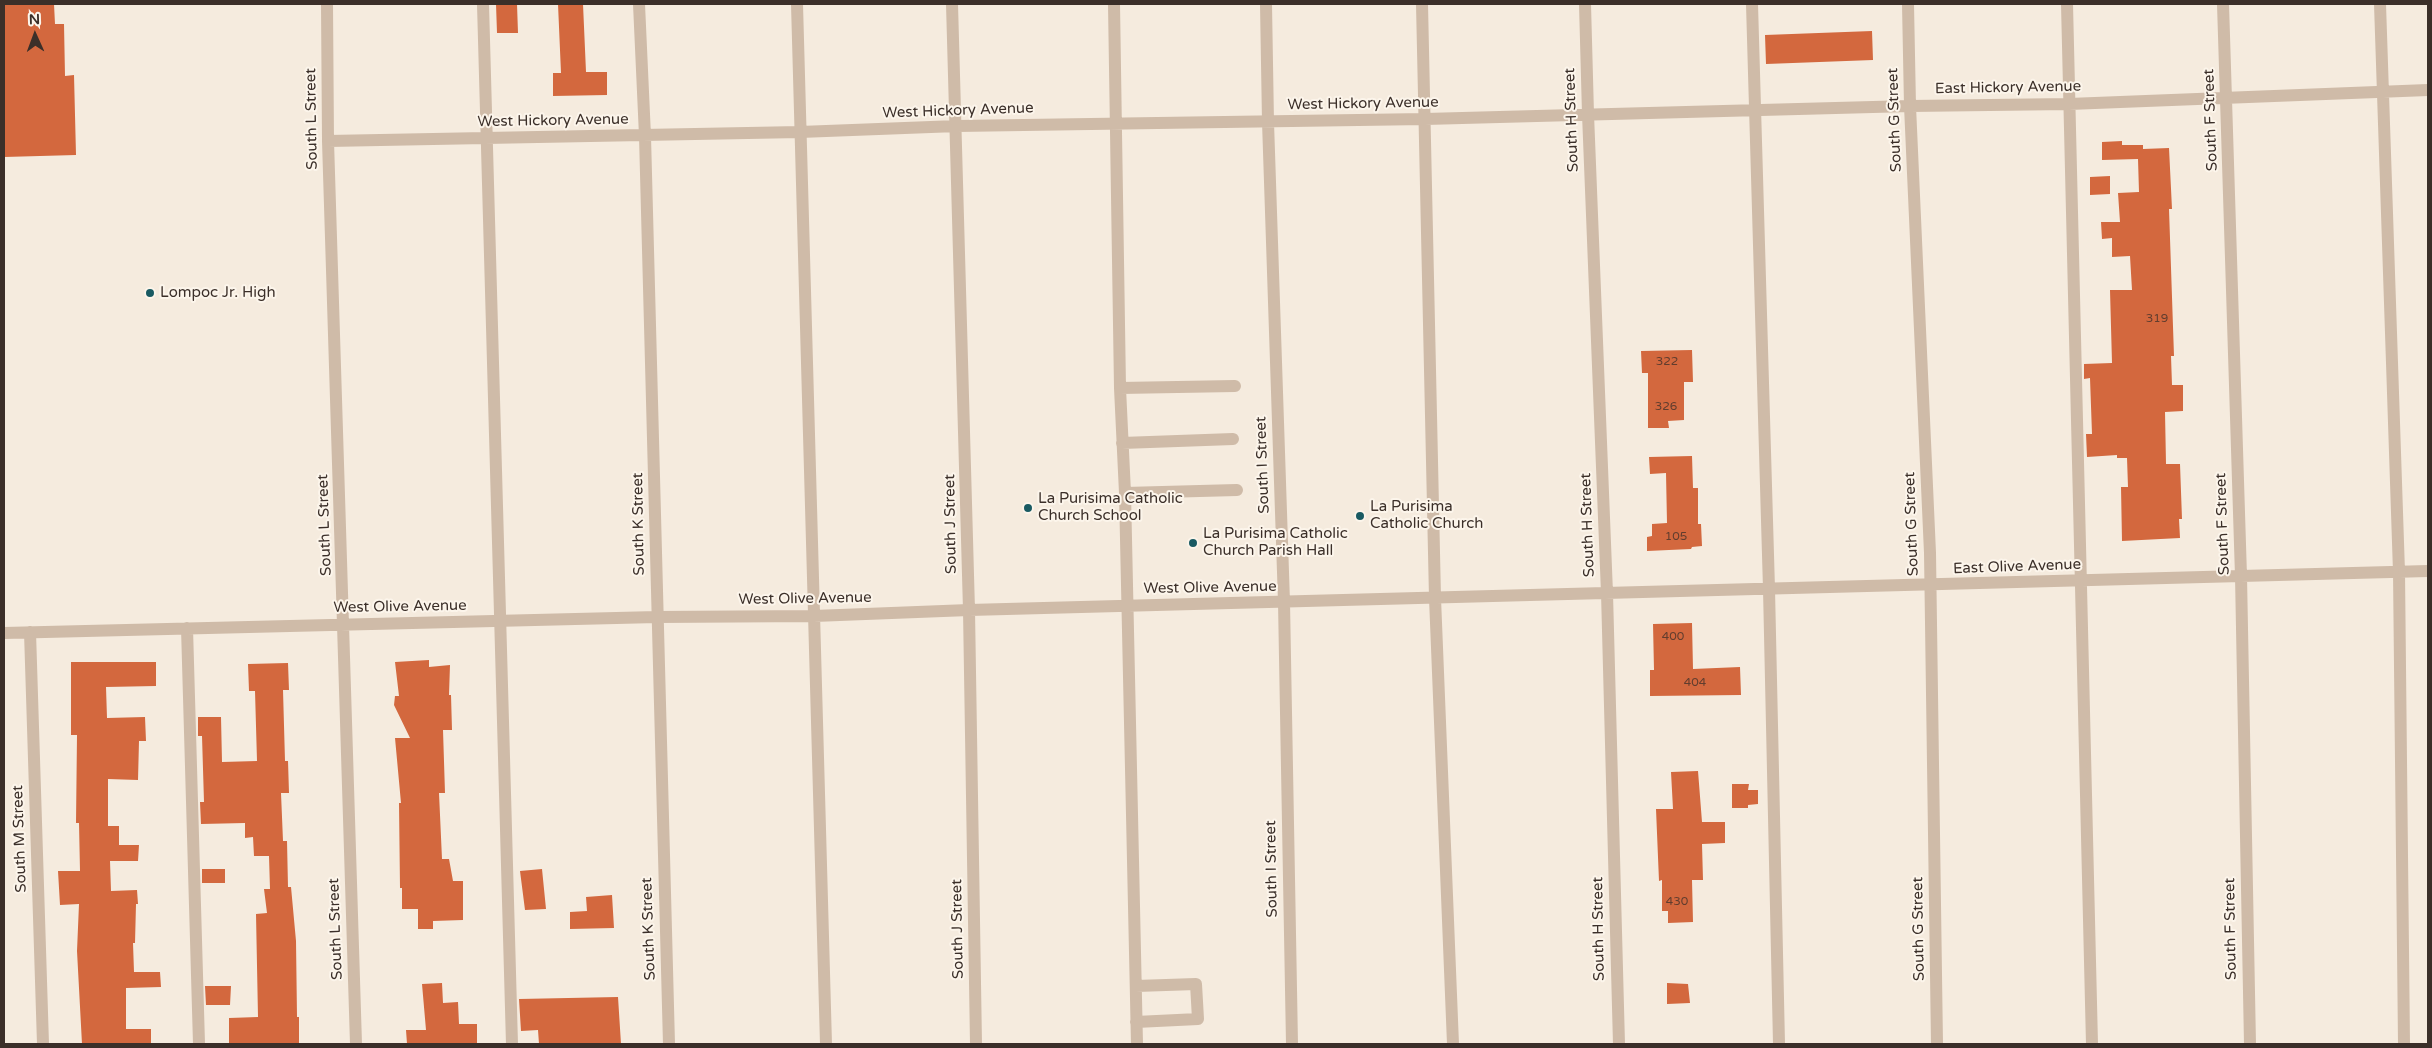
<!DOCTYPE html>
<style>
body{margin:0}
#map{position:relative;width:2432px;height:1048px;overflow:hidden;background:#f5ebde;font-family:"Varela Round",sans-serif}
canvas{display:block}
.frame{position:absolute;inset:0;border:5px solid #3b2f29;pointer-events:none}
.north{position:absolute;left:10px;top:10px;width:50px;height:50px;-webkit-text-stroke:4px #fcf5eb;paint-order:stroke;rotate:358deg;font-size:14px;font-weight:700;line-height:20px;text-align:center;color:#3b2f29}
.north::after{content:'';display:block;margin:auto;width:18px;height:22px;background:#3b2f29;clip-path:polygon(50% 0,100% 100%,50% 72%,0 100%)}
</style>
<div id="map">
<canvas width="2432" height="1048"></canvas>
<div class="frame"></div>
<div class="north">N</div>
</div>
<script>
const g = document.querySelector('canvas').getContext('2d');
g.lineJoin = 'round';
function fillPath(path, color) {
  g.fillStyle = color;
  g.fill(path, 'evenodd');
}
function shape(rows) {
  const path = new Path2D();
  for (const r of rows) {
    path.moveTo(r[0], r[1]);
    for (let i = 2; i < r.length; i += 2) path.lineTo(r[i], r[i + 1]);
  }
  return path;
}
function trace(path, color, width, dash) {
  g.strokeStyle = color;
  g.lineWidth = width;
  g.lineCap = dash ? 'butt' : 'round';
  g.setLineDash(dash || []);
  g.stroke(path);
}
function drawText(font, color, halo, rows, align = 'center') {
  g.font = font + ' "Varela Round",sans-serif';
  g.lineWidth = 4;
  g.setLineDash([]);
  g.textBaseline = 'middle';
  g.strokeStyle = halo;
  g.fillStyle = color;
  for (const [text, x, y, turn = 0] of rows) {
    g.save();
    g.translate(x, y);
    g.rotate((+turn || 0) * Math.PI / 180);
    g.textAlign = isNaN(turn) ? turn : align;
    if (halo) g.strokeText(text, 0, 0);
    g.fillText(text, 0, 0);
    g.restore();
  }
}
fillPath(shape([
 [4,4,54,4,55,24,64,24,65,76,74,75,76,155,4,157],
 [496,4,517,4,518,33,497,33],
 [558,4,583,4,586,72,607,72,607,95,553,96,553,73,561,73],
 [1872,31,1873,60,1766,64,1765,35],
 [2122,141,2122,145,2143,145,2143,149,2169,148,2172,209,2169,209,2174,356,2171,356,2172,385,2183,385,2183,411,2165,412,2166,464,2180,464,2182,519,2179,519,2180,538,2122,541,2121,487,2128,487,2127,458,2117,458,2117,455,2087,457,2086,434,2092,434,2090,378,2084,379,2084,364,2112,363,2110,290,2132,290,2130,256,2112,257,2112,238,2102,239,2101,222,2120,222,2118,193,2139,192,2138,159,2102,160,2102,142],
 [2110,176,2110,194,2090,195,2090,177],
 [1692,350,1693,382,1684,382,1684,420,1668,421,1669,428,1648,428,1648,373,1642,373,1641,351],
 [1692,456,1693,488,1698,488,1698,524,1701,524,1702,546,1692,547,1691,549,1647,551,1647,537,1652,536,1652,524,1667,523,1666,473,1650,474,1649,457],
 [1692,623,1693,669,1740,667,1741,695,1650,696,1650,670,1654,670,1653,624],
 [429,660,429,667,450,665,449,695,451,695,452,730,443,730,445,793,439,793,442,859,449,859,453,881,463,881,463,920,433,921,433,929,418,929,418,909,402,909,402,888,400,888,399,803,401,803,395,738,410,738,394,705,395,696,399,696,395,662],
 [71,662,156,662,156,686,106,687,107,718,145,717,146,741,139,741,138,780,108,779,108,826,119,826,119,845,139,845,138,861,110,861,111,891,137,890,138,904,136,904,135,943,133,943,134,972,160,972,161,987,126,988,126,1029,151,1029,151,1044,82,1044,77,951,79,904,60,905,58,871,80,871,79,823,76,823,77,735,71,735],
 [288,663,289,690,283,690,285,761,288,761,289,793,281,793,283,841,287,841,288,887,291,887,296,941,297,1017,299,1017,299,1044,229,1044,229,1018,258,1017,256,914,267,913,264,889,270,889,269,856,254,856,253,837,245,838,245,823,201,824,200,802,204,802,202,736,198,736,198,717,221,717,222,762,257,761,255,691,249,691,248,664],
 [1698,771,1702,822,1725,822,1725,843,1702,844,1703,880,1692,880,1693,922,1668,923,1668,911,1662,911,1662,880,1659,881,1656,809,1673,809,1671,772],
 [1732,784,1749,784,1748,790,1758,790,1758,804,1748,805,1748,808,1732,808],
 [202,869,225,869,225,883,202,883],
 [542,869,546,909,525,910,520,871],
 [612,895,614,928,570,929,570,912,587,911,586,897],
 [442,983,443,1003,458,1002,459,1024,477,1024,477,1044,407,1044,406,1030,426,1030,422,984],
 [1667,983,1688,984,1690,1003,1667,1004],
 [205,986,231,986,230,1005,206,1005],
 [618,997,621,1044,539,1044,538,1030,521,1031,519,999]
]), '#d3683e');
trace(shape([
 [327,4,328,141,356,1044],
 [483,4,512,1044],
 [639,4,645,136,669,1044],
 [797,4,826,1044],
 [952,4,969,610,976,1044],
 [1114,4,1120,388,1125,493,1137,1044],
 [1266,4,1268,122,1284,602,1292,1044],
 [1422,4,1435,598,1453,1044],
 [1585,4,1588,114,1607,593,1619,1044],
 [1752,4,1769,589,1779,1044],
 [1908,4,1910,106,1930,553,1937,1044],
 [2067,4,2092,1044],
 [2223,4,2241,576,2250,1044],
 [2380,4,2399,572,2404,1044],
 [328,141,800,132,957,126,1425,119,1910,106,2069,104,2428,90],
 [1120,388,1235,386],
 [1122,443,1233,439],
 [1125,493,1237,490],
 [187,628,199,1044],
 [30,632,43,1044],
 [4,633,657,617,814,616,969,610,2428,571],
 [1136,1022,1198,1019,1196,984,1136,986]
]), '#cfbba8', 12);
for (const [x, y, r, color] of [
 [150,293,5,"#195a62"],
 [1028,508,5,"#195a62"],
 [1360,516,5,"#195a62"],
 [1193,543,5,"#195a62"]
]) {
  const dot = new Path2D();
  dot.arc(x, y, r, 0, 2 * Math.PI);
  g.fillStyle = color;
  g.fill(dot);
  trace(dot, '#fcf5eb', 2);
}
drawText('12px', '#613d2e', null, [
 ["319",2157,319],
 ["322",1667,362],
 ["326",1666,407],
 ["105",1676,537],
 ["400",1673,637],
 ["404",1695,683],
 ["430",1677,902]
]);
drawText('15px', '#3b2f29', '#fcf5eb', [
 ["East Hickory Avenue",2008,88,-1],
 ["West Hickory Avenue",1363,104,-1],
 ["West Hickory Avenue",958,111,-2],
 ["South L Street",312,119,-91],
 ["South H Street",1572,120,-92],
 ["South G Street",1895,120,-92],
 ["South F Street",2211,120,-92],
 ["West Hickory Avenue",553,121,-1],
 ["South I Street",1263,465,-92],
 ["South K Street",639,524,-91],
 ["South J Street",951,524,-91],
 ["South G Street",1912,524,-92],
 ["South F Street",2223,524,-92],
 ["South L Street",325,525,-92],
 ["South H Street",1588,525,-92],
 ["East Olive Avenue",2017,567,-2],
 ["West Olive Avenue",1210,588,-1],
 ["West Olive Avenue",805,599,-1],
 ["West Olive Avenue",400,607,-1],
 ["South M Street",20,839,-92],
 ["South I Street",1272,869,-91],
 ["South L Street",336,929,-92],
 ["South K Street",649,929,-92],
 ["South J Street",958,929,-91],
 ["South H Street",1599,929,-91],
 ["South G Street",1919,929,-91],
 ["South F Street",2231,929,-91]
]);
drawText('15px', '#3b2f29', '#fcf5eb', [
 ["Lompoc Jr. High",160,293],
 ["La Purisima Catholic",1038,499],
 ["Church School",1038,516],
 ["La Purisima",1370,507],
 ["Catholic Church",1370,524],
 ["La Purisima Catholic",1203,534],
 ["Church Parish Hall",1203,551]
], 'left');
</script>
